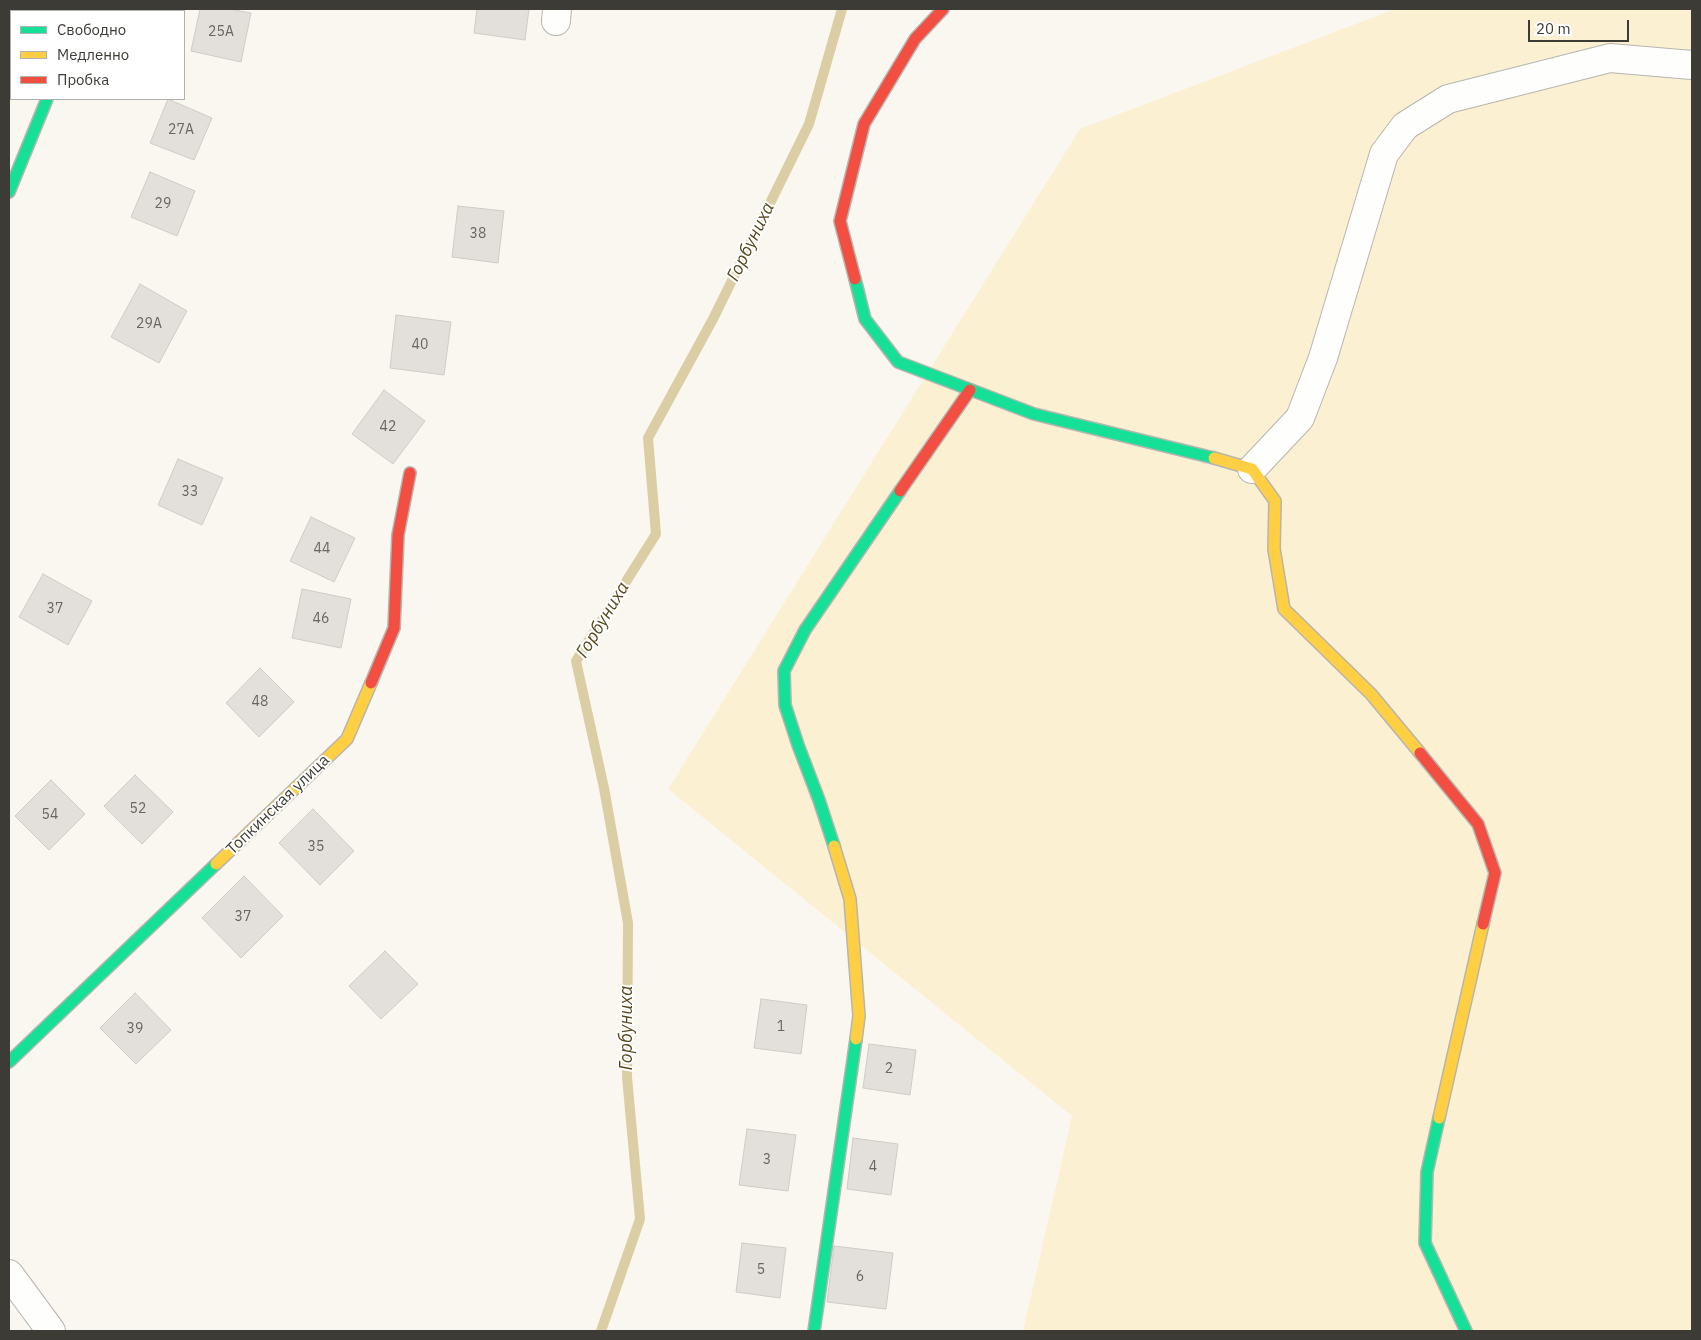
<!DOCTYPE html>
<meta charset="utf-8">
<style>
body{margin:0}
#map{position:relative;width:1701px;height:1340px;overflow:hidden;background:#faf7f0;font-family:"IBM Plex Sans",sans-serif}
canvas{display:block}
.frame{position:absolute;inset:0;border:10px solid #3d3b36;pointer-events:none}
.legend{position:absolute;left:10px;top:10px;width:175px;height:90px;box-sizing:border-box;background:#fff;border:1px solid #b1b1af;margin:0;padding:6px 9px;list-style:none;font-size:15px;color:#3d3b36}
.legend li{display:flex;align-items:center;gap:10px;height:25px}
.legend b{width:25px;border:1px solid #b1b1af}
.scale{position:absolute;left:1528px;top:20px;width:101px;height:22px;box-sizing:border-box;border:2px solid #3d3b36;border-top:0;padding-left:6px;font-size:15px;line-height:18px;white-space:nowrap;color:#3d3b36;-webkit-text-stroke:4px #fff;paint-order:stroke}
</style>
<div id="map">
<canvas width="1701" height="1340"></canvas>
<div class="frame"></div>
<ul class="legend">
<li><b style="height:6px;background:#16e098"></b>Свободно</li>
<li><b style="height:6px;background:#ffcf43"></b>Медленно</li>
<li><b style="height:6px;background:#f24e42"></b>Пробка</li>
</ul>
<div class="scale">20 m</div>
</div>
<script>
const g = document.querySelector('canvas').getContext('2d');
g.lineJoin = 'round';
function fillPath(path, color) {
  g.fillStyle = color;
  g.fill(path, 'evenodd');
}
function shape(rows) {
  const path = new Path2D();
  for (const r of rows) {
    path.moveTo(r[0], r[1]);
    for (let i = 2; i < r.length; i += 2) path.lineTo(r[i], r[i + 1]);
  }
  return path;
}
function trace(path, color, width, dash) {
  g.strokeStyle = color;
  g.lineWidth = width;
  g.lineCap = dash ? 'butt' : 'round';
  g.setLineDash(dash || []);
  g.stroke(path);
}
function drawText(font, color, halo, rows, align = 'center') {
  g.font = font + ' "IBM Plex Sans",sans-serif';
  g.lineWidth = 4;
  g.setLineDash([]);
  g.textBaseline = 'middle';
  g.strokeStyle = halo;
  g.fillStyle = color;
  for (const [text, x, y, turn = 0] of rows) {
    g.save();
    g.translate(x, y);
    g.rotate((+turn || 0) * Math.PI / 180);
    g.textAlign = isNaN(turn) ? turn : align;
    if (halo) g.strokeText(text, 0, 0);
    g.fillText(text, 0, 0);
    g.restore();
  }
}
fillPath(shape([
 [1395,9,1692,9,1692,1331,1023,1331,1072,1116,668,789,1080,129]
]), '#fbf0d1');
trace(shape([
 [601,1331,640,1219,627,1077,628,923,604,788,576,661,656,534,648,438,713,319,809,124,842,9]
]), '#dccea4', 10);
const building = shape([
 [200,9,229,9,251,13,241,62,191,51,200,9],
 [477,9,529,9,525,40,474,33,477,9],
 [168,99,212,118,194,160,150,143,168,99],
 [150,172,195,191,177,236,131,217,150,172],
 [458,206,504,211,498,263,452,257,458,206],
 [140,284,187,311,159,363,111,337,140,284],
 [396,315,451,322,444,375,390,368,396,315],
 [384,390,425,421,393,464,352,434,384,390],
 [178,459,223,478,202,525,158,505,178,459],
 [311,517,355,538,334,582,290,561,311,517],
 [43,574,92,601,68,645,19,617,43,574],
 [302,589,351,599,341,648,292,638,302,589],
 [260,668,294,702,259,737,226,703,260,668],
 [135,775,173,812,142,844,104,806,135,775],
 [51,780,85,814,49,850,15,816,51,780],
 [313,809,354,851,320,885,279,843,313,809],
 [244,876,283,916,241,958,202,918,244,876],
 [385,951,418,984,381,1019,349,986,385,951],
 [135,993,171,1030,136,1064,100,1028,135,993],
 [761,999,807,1005,801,1054,754,1048,761,999],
 [869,1044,916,1050,910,1095,863,1088,869,1044],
 [747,1129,796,1135,788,1191,739,1185,747,1129],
 [853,1138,898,1144,891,1195,847,1189,853,1138],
 [742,1243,786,1248,780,1298,736,1292,742,1243],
 [834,1246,893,1253,886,1309,827,1302,834,1246]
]);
fillPath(building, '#e3e0db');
trace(building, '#cdccc6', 1);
const street = shape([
 [556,21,557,9],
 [1252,469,1300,418,1323,358,1384,154,1405,126,1448,99,1610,58,1692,65],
 [9,1274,51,1331]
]);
const fast = shape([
 [9,192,47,99],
 [855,279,865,319,898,362,1034,414,1214,458],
 [834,846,819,800,798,745,785,705,784,671,805,630,900,491],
 [9,1062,216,864],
 [1439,1118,1427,1172,1425,1243,1466,1331],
 [814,1331,856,1039]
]);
const slow = shape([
 [78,9,78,11],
 [1214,458,1252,469,1275,501,1274,549,1284,609,1371,694,1420,753],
 [834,846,850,899,859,1016,856,1039],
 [216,864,347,739,371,683],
 [1439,1118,1483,924]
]);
const jam = shape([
 [855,279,840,221,864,124,915,39,943,9],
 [900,491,970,390],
 [371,683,394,628,398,535,410,473],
 [1420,753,1478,824,1495,873,1483,924]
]);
trace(street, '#b7b5b0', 30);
trace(fast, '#b7b5b0', 14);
trace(slow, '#b7b5b0', 14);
trace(jam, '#b7b5b0', 14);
trace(street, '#fefefd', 28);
trace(fast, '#16e098', 11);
trace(slow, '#ffcf43', 11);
trace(jam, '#f24e42', 11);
drawText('14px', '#686661', null, [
 ["25А",221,32],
 ["27А",181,130],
 ["29",163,204],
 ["38",478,234],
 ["29А",149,324],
 ["40",420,345],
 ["42",388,427],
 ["33",190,492],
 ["44",322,549],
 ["37",55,609],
 ["46",321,619],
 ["48",260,702],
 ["52",138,809],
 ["54",50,815],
 ["35",316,847],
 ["37",243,917],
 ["1",781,1027],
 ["39",135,1029],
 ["2",889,1069],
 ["3",767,1160],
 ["4",873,1167],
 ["5",761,1270],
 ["6",860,1277]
]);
drawText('16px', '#3d3b36', '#fff', [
 ["Топкинская улица",278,805,-44]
]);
drawText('italic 18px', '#56481c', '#fff', [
 ["Горбуниха",751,242,-64],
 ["Горбуниха",603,620,-59],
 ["Горбуниха",627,1028,-90]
]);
</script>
